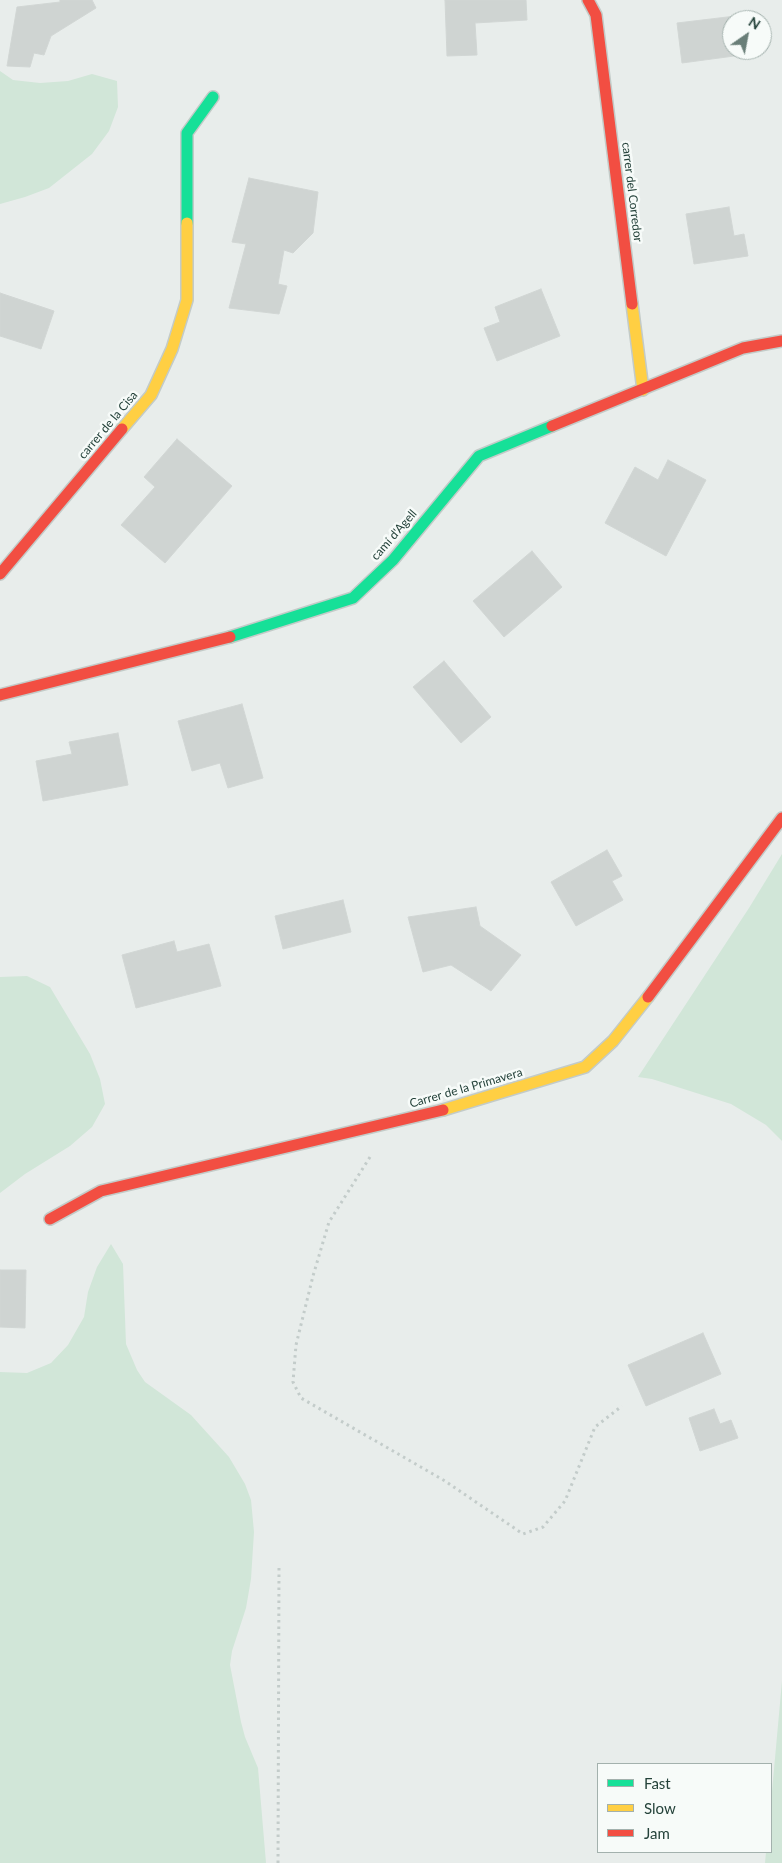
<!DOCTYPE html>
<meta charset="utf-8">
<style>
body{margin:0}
#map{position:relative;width:782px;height:1863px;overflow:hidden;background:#e8edeb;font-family:Lato,sans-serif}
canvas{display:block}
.legend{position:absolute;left:597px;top:1763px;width:175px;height:90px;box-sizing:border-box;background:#f7fbf9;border:1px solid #a3b1ad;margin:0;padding:6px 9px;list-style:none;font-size:15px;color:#24423a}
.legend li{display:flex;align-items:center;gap:10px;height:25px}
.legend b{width:25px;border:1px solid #a3b1ad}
.north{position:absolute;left:722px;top:10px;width:50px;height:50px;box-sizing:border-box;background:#f7fbf9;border:1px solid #a3b1ad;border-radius:50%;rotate:33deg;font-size:14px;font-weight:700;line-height:20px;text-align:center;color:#24423a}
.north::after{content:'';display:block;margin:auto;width:18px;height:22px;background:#697e78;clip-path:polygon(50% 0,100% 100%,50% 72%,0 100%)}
</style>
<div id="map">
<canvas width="782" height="1863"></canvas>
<ul class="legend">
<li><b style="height:6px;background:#16e098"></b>Fast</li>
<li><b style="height:6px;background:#ffcf43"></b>Slow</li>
<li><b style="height:6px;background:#f24e42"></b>Jam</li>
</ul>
<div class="north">N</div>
</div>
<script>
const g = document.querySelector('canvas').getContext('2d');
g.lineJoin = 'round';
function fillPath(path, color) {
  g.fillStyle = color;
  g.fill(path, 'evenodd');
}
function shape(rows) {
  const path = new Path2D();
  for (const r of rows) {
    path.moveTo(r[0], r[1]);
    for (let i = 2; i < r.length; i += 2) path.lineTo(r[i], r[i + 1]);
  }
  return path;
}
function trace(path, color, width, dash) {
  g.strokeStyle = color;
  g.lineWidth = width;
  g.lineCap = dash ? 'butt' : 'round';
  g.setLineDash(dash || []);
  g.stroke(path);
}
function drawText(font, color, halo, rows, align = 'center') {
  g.font = font + ' Lato,sans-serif';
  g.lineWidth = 5;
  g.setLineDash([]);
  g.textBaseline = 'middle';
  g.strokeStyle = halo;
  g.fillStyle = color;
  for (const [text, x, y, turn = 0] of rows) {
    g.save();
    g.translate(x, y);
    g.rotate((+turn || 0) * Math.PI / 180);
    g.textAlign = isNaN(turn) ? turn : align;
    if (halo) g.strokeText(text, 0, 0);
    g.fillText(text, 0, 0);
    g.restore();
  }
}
fillPath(shape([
 [0,71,13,80,40,83,68,81,92,74,117,81,118,107,109,131,92,154,49,188,25,197,0,204],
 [782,854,782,1141,766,1125,731,1104,652,1079,638,1077,749,908],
 [27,976,50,987,90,1054,100,1079,105,1104,92,1127,70,1146,25,1174,0,1193,0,977],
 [111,1244,123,1264,126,1344,137,1370,145,1382,191,1415,200,1425,229,1457,245,1484,251,1500,254,1532,251,1579,246,1608,232,1651,230,1665,241,1722,245,1737,258,1768,266,1863,0,1863,0,1372,27,1373,51,1363,68,1345,84,1317,88,1292,97,1267],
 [782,1681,782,1863,765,1863,766,1852,771,1852,771,1802]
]), '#d1e6d8');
const building = shape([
 [60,0,92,0,96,8,51,36,44,55,34,53,30,67,7,66,17,7,60,2,60,0],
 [445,0,526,0,527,20,475,23,477,55,447,56,445,0],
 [744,15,745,20,732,20,732,50,749,50,749,54,682,63,677,23,744,15],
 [249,178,318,192,313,233,293,253,284,250,278,284,287,286,279,314,229,308,246,244,232,242,249,178],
 [729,207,734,236,744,234,748,256,694,264,686,214,729,207],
 [541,289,560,336,497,361,484,328,500,322,495,307,541,289],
 [0,293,54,311,41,349,0,336,0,293],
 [177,439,232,486,165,563,121,525,155,487,144,477,177,439],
 [668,460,706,480,666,556,605,523,635,467,658,480,668,460],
 [532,551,562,587,504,637,473,601,532,551],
 [444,661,491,717,461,743,413,687,444,661],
 [242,704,263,778,228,788,220,763,192,771,178,721,242,704],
 [118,733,128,785,43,801,36,761,72,754,69,742,118,733],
 [607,850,622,876,612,881,623,900,576,926,551,882,607,850],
 [343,900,351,932,283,949,275,916,343,900],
 [476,907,480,926,521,955,491,991,451,965,423,972,408,917,476,907],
 [174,941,177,952,209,944,221,986,136,1008,122,955,174,941],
 [0,1270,26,1270,25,1328,0,1327,0,1270],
 [703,1333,721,1374,646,1406,628,1365,703,1333],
 [714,1409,720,1424,731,1420,738,1438,700,1451,689,1418,714,1409]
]);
fillPath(building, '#cfd4d2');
trace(building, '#d1d6d4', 1);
const fast = shape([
 [187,223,187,133,213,97],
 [230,637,353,598,393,560,479,456,552,426]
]);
const slow = shape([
 [632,304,643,390],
 [122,429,151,395,172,349,187,300,187,223],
 [443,1110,585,1067,613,1041,648,997]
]);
const jam = shape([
 [588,0,596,15,632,304],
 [552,426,743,348,782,341],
 [0,574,122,429],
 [0,695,230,637],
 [648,997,782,818],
 [50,1219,101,1191,443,1110]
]);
trace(fast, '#c3cbc8', 14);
trace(slow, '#c3cbc8', 14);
trace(jam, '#c3cbc8', 14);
trace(shape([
 [370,1157,329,1222,313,1276,296,1345,293,1382,301,1398,445,1481,523,1534,543,1527,565,1501,595,1427,622,1406],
 [278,1863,279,1567]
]), '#c3ccca', 3, [2.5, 4]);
trace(fast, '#16e098', 11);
trace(slow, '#ffcf43', 11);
trace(jam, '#f24e42', 11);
drawText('12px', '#24423a', '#f7fbf9', [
 ["carrer del Corredor",632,192,83],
 ["carrer de la Cisa",108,425,-50],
 ["camí d'Agell",394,535,-49],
 ["Carrer de la Primavera",466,1088,-16]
]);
</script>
